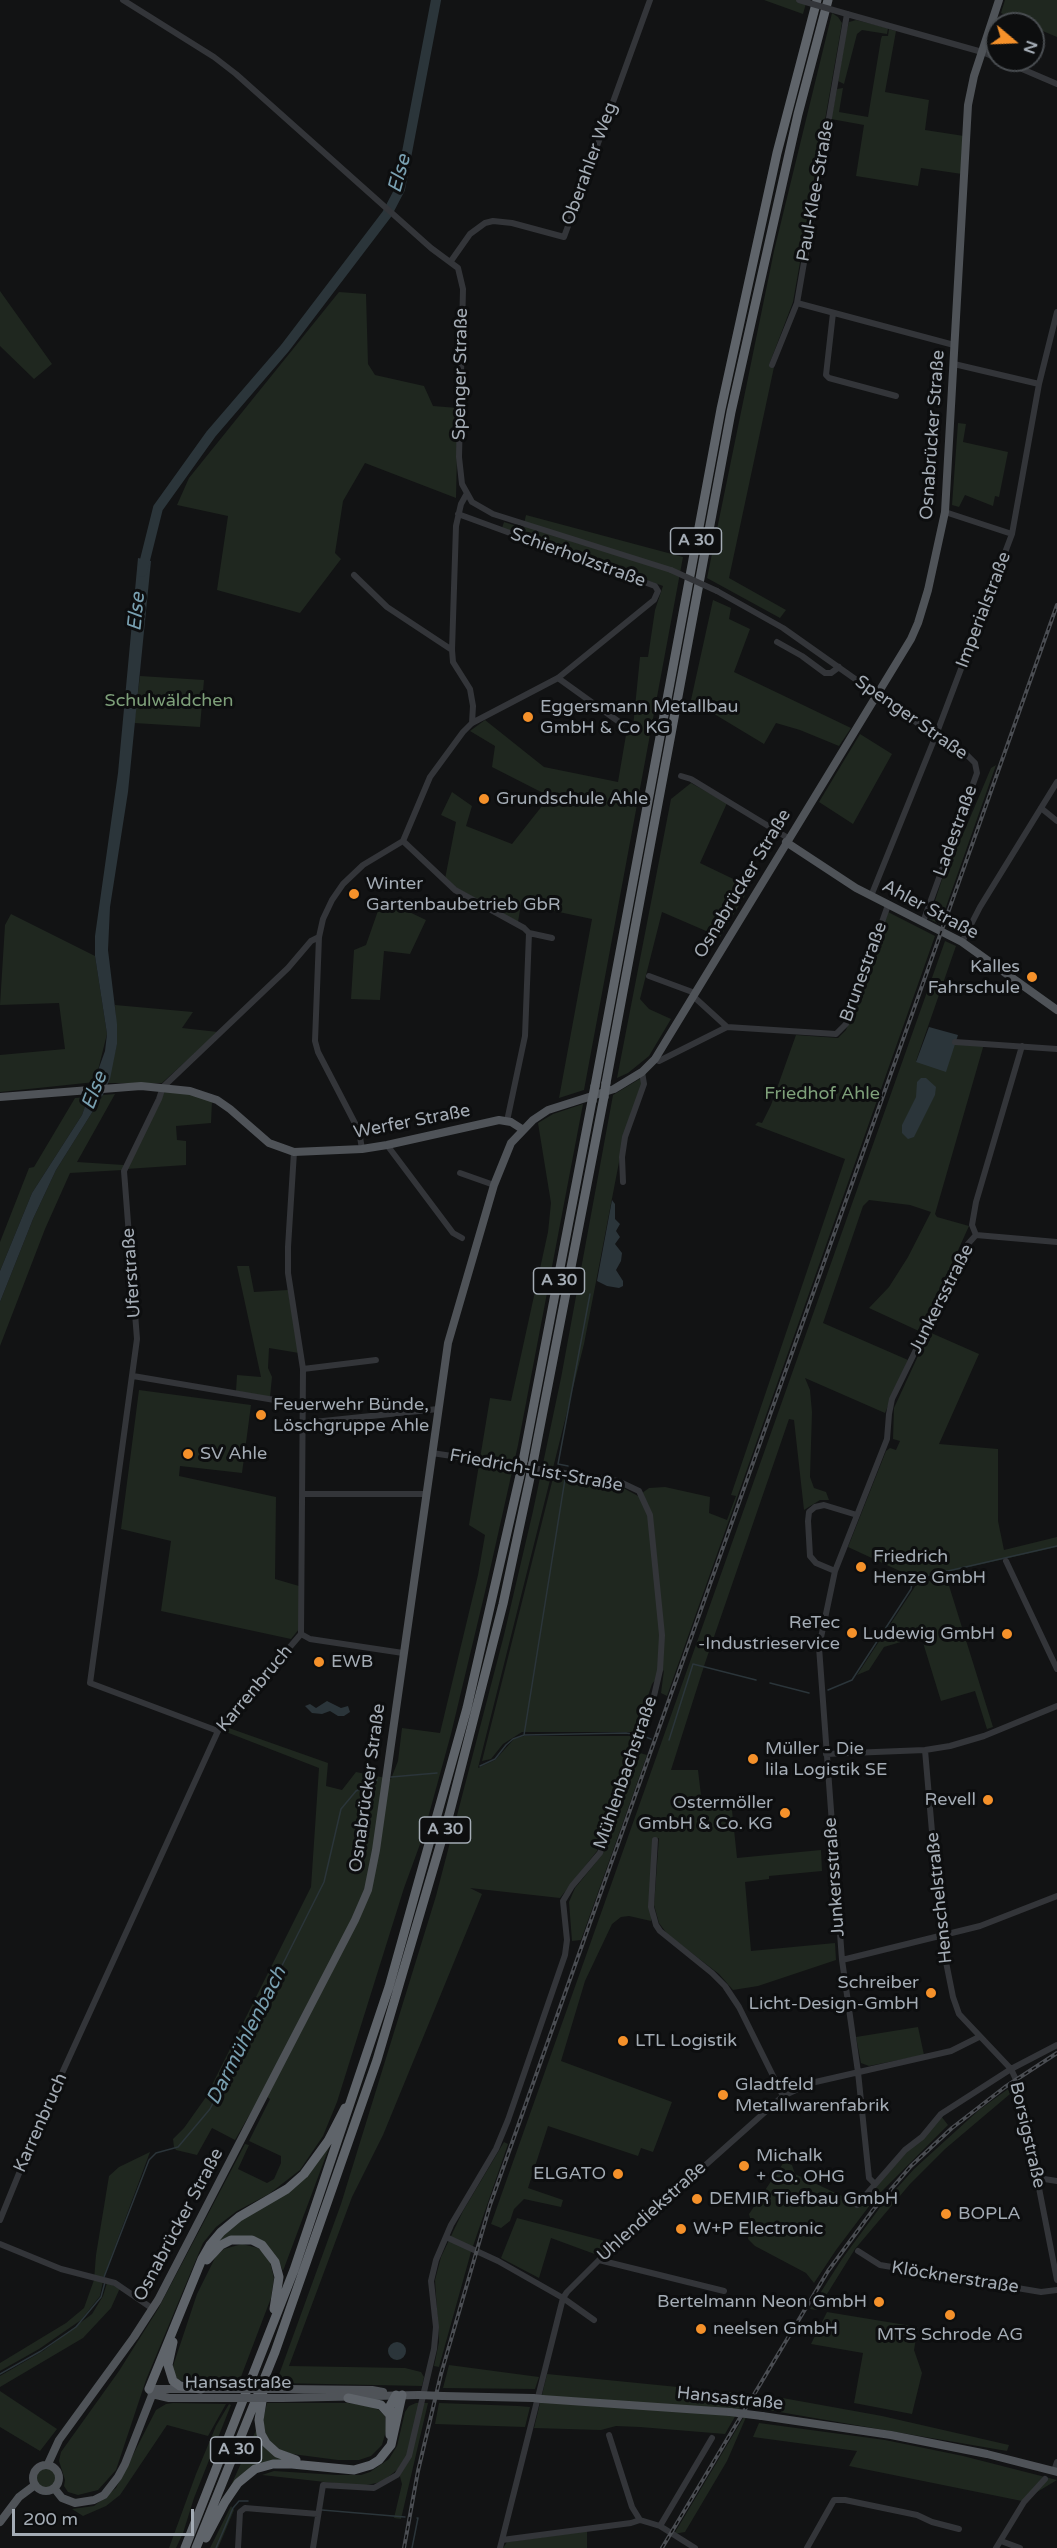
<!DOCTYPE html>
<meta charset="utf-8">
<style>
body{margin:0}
#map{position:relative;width:1057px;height:2548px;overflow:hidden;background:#121314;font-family:"Varela Round",sans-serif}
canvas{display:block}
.north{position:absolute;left:985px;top:12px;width:60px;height:60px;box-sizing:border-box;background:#0d0e0f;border:2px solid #494d51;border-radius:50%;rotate:109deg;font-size:16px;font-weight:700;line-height:24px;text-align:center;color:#a4acb5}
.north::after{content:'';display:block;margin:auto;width:21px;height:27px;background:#f5912a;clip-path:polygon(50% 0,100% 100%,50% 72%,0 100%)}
.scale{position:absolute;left:12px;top:2509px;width:182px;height:27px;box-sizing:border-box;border:3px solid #a4acb5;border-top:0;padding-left:8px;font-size:18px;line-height:21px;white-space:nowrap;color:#a4acb5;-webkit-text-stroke:4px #0d0e0f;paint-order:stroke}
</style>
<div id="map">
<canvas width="1057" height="2548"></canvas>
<div class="north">N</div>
<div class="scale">200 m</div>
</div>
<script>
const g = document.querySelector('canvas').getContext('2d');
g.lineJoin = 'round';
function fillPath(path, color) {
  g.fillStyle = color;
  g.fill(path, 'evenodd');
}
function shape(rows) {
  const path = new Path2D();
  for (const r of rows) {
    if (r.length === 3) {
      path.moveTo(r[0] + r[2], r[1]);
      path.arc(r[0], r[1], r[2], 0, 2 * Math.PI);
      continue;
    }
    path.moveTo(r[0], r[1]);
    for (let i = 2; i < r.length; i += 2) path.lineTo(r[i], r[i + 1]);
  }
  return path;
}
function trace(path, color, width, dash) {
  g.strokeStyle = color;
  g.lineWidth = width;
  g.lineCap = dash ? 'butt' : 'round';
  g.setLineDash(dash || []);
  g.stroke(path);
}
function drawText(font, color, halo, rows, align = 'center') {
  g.font = font + ' "Varela Round",sans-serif';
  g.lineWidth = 6;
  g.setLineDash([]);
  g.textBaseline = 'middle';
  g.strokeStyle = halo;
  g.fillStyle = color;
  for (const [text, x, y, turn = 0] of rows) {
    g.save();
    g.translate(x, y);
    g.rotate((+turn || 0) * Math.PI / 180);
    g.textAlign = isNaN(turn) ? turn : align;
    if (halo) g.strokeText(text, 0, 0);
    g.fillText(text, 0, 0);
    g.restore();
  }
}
fillPath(shape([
 [764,0,807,0,803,14],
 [1005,0,1057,0,1057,37,1033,27,1033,24,1026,24,1001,13],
 [832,13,838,17,842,23,793,302,769,365,774,367,729,578,786,610,780,618,707,578,774,251],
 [856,20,888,28,887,34,862,30,857,34,844,84,838,81,846,33,849,22],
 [889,29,896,31,885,92,929,100,925,130,964,136,962,174,921,168,918,186,856,176,864,125,831,119,837,89,843,88,839,112,868,117,881,39,882,36,888,36],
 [0,291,52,364,34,379,0,346],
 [339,292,366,294,368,364,375,375,424,386,433,406,458,408,456,498,365,463,343,501,335,553,341,559,300,613,217,590,228,516,177,505,189,478],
 [958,423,966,424,963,442,1008,452,999,497,995,496,993,506,965,495,959,507,952,505],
 [526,515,683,557,584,1090,559,1098,592,919,521,904,518,922,455,887,445,879,456,822,441,815,452,792,472,806,466,826,512,844,542,806,543,793,492,767,495,746,470,731,485,720,544,767,618,782,627,729,633,727,640,657,648,657,655,610,663,586,502,528,504,522,523,528],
 [713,600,731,608,729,619,750,629,734,672,851,728,839,746,800,730,776,723,764,744,691,700],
 [140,676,204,680,200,727,134,723],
 [860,734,892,754,853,824,819,802],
 [996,765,940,924,929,919,953,846,964,832,991,768],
 [691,783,727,803,700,863,750,887,720,937,662,912,640,999,649,1009,671,1019,649,1056,628,1073,617,1078,671,799],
 [380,905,403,909,426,920,410,954,384,951,380,1000,351,999,354,950,366,945],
 [888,912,935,936,667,1696,661,1693,664,1670,652,1684,636,1732,522,1732,503,1744,491,1759,482,1761,554,1474,616,1484,638,1496,649,1488,665,1487,710,1497,709,1513,727,1520,736,1496,731,1495,845,1159,755,1125,758,1122,762,1123,771,1105,796,1035,838,1038,846,1030],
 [11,914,95,956,107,1034,95,1082,0,1092,0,1055,65,1049,59,1003,0,1005,5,925],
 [945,941,956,946,916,1061,956,1043,984,1044,935,1214,937,1217,969,1226,921,1332,869,1308,889,1287,908,1257,931,1212,910,1205,869,1200,863,1206,823,1323,908,1360,885,1413,805,1378,810,1390,812,1412,810,1477,814,1488,826,1492,829,1500,820,1500,804,1510,794,1420,789,1419,705,1663,671,1770,698,1770,702,1804,731,1801,737,1858,821,1850,822,1871,769,1876,769,1879,745,1882,751,1951,835,1943,836,1960,758,1986,733,1990,719,1974,668,1935,659,1923,654,1905,659,1838,653,1840,651,1921,629,1916,621,1917,612,1924,585,1981,561,2061,672,2102,653,2152,641,2148,638,2156,548,2126,528,2188,563,2200,561,2207,524,2199,514,2209,510,2221,501,2228,491,2224],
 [115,1005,193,1012,182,1028,218,1032,162,1083,108,1083,117,1043],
 [641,1078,642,1083,620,1157,584,1344,478,1768,495,1760,514,1739,524,1736,634,1736,597,1851,560,1898,470,1888,482,1894,383,2135,352,2197,289,2366,405,2368,421,2372,424,2377,422,2386,276,2383,341,2204,436,1896,504,1635,533,1511,561,1378,613,1095],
 [165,1091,186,1092,212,1101,211,1123,176,1126,177,1140,186,1141,186,1165,126,1169],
 [115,1094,77,1162,124,1165,123,1170,70,1173,45,1229,0,1346,0,1302,33,1219,56,1170,103,1095],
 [89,1097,82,1115,32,1193,0,1271,0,1242,29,1168,34,1167,75,1098],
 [583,1104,518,1445,485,1592,451,1734,423,1836,404,1888,337,2102,323,2136,300,2170,269,2194,237,2211,216,2227,203,2243,146,2380,116,2470,98,2490,78,2495,68,2492,64,2486,65,2480,59,2461,61,2452,119,2371,158,2309,245,2144,249,2145,238,2169,267,2183,274,2179,281,2163,281,2156,249,2141,270,2099,262,2093,235,2140,212,2128,197,2155,176,2150,174,2147,173,2139,184,2128,206,2097,311,1887,319,1768,221,1730,226,1727,328,1763,326,1786,342,1790,356,1772,391,1779,398,1761,402,1728,440,1733,478,1575,485,1535,469,1525,490,1398,511,1401,548,1232,551,1203,538,1123,553,1114],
 [237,1266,249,1266,254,1292,288,1290,299,1353,269,1348,268,1368,272,1377,270,1397,236,1391,237,1375,261,1377],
 [929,1332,979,1354,939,1444,998,1449,998,1521,1004,1550,1057,1537,1057,1547,917,1579,848,1547,886,1451,890,1448,896,1450,900,1441,893,1439,894,1408],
 [139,1390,251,1405,242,1473,180,1466,179,1476,276,1497,275,1579,299,1586,299,1629,291,1639,161,1611,171,1541,121,1529],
 [946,1576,993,1727,987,1729,975,1691,941,1701,921,1636,884,1647,869,1670,857,1675,916,1585],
 [640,1753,647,1755,581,1940,572,1941,569,1902,575,1888,602,1855],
 [918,2027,924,2055,869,2066,861,2063,856,2037],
 [1008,2089,1010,2094,945,2149,910,2184,855,2249,817,2310,810,2309,842,2259,881,2206,914,2169,979,2110],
 [941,2116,948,2125,876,2197,836,2250,814,2283,806,2273,755,2246,748,2239,751,2222,749,2214,784,2162,792,2165,795,2174,857,2203],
 [504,2142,508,2144,471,2252,439,2367,434,2366,439,2342,435,2280,441,2257,463,2211],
 [330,2145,283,2271,279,2262,254,2238,212,2249,223,2233,240,2219,265,2206],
 [150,2152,104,2276,100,2296,81,2320,39,2349,0,2371,0,2363,66,2323,84,2308,94,2280,96,2255,109,2176,119,2167],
 [517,2218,613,2243,600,2256,551,2238,539,2278,501,2258],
 [242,2244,258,2248,265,2254,270,2262,274,2278,271,2298,239,2382,197,2384,179,2380,173,2374,173,2366,197,2294,216,2256,224,2249],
 [107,2283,120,2288,111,2308,83,2338,0,2387,0,2376,43,2351,92,2314,103,2296],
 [827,2312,918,2327,914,2350,922,2373,912,2414,854,2403,863,2353,811,2344],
 [449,2365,539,2377,535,2389,443,2388],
 [547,2374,748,2394,725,2434,640,2427,616,2426,601,2430,534,2428],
 [0,2391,57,2429,40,2451,0,2427],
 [766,2395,882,2416,1009,2445,1007,2451,756,2408],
 [173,2403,226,2404,208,2436,167,2425,120,2495,106,2506,83,2516,72,2509,94,2506,116,2488,156,2410,166,2404],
 [267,2403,348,2403,370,2406,379,2410,385,2416,386,2431,382,2445,371,2456,359,2460,338,2460,292,2454,279,2449,269,2440,265,2432,263,2420],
 [416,2403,428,2403,401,2519,394,2518,402,2484,398,2469,382,2482,361,2486,262,2475,274,2471,337,2475,361,2475,370,2472,389,2459,397,2446,405,2412,409,2406],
 [439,2403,518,2406,530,2407,525,2427,435,2424],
 [229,2404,231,2405,194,2498,183,2533,176,2548,169,2548,196,2474,216,2426],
 [745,2415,747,2415,727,2461,685,2532,674,2534],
 [759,2423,885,2440,963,2456,1057,2480,1022,2501,849,2466,857,2451,753,2437],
 [257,2428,284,2460,273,2462,228,2492],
 [46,2478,10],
 [231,2506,234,2510,218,2548,210,2548],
 [587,2531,587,2548,503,2548,507,2542]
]), '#1f271f');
fillPath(shape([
 [138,558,151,561,128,792,110,907,108,950,117,1024,117,1044,110,1079,103,1095,56,1170,33,1219,0,1302,0,1271,32,1193,82,1115,105,1051,107,1034,95,956,95,936,118,773],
 [929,1027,958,1035,946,1072,916,1062],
 [921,1078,926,1078,936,1087,935,1095,914,1137,908,1139,902,1133,902,1125,916,1097,917,1082],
 [612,1200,615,1204,615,1219,620,1224,616,1231,620,1237,615,1244,622,1253,621,1261,616,1270,623,1281,623,1286,619,1288,607,1286,597,1281],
 [327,1701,341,1708,348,1706,350,1712,344,1716,338,1716,330,1711,322,1714,312,1713,305,1706,310,1704,316,1708],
 [397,2351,9]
]), '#2b353a');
trace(shape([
 [568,1466,558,1464,590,1294],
 [770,1683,809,1693],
 [828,1690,852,1680,911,1589,913,1579,1057,1546],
 [524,1735,565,1479],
 [643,1736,651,1739],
 [669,1740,693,1664,756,1680],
 [480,1766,495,1759,506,1745,513,1739,524,1735,626,1733,639,1735],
 [391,1777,437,1773],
 [104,2277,149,2160,156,2153,178,2147,210,2109,324,1882,341,1809,356,1791,377,1780],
 [0,2374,41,2351,76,2327,101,2297,105,2282],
 [322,2510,405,2517],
 [216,2548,233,2508,239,2501,248,2501],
 [412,2548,418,2518,417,2518]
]), '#2b353a', 1.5);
trace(shape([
 [142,572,158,508,211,434,285,348,387,214,400,189,436,0]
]), '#2b353a', 10);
trace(shape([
 [123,0,214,57,236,74,431,248,458,268,463,289,459,457,462,484,472,502,493,514,671,570],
 [1001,60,1057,84],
 [451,261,470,234,485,223,493,221,512,223,564,237,650,0],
 [797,303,954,345],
 [833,313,826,375,829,378,896,396],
 [954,364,1039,384],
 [772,365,797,303,847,14,982,52,997,58],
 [466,495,461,504,456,526,452,650,453,662,470,689,473,706,472,723],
 [945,512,1012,534],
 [354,575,387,607,452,650],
 [717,591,783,628,940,739,966,754,975,763,977,773,923,922],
 [777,642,802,656,825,673,831,673,839,667],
 [558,678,622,724],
 [681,776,691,779,788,838],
 [1041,808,1057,821],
 [403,841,455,890,524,928,529,933,525,1036,507,1121],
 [871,896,936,735,1012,534,1039,384,1057,312],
 [529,933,552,938],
 [962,942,980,907,1057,782],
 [649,976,695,993],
 [693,996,727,1027],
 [955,1042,1057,1049],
 [655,1059,659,1061,727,1027,836,1034,846,1024,888,905],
 [387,1145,453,1233,462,1238],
 [362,1149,359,1131,318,1052,315,1041,319,937,323,919,332,900,343,884,363,865,403,841,430,777,463,732,472,723,558,678,654,600,658,591,655,586,458,514],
 [460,1173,494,1185],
 [623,1182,622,1157,625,1137,644,1084,642,1072],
 [976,1235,972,1225,976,1202,1022,1046],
 [976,1235,1057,1242],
 [303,1369,376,1360],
 [133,1376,304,1405],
 [304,1423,438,1409],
 [302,1494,426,1494],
 [1006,1561,1057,1669],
 [835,1571,816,1563,810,1556,808,1521,809,1512,815,1507,824,1505,857,1515],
 [301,1634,310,1639,403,1653],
 [218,1731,90,1683,137,1339,124,1171,159,1099,163,1087,288,968,311,941,319,937],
 [925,1750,941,1937,953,1997,959,2014,1011,2069,1019,2086,1057,2280],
 [826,1754,925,1750,950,1746,984,1736,1057,1706],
 [655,1840,651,1907,656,1925,660,1931,712,1973,725,1986,739,2007,783,2096],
 [842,1960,980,1926,1057,1896],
 [1038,2178,1057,2181],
 [874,2183,869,2178,858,2072,842,1960,819,1647,835,1571,887,1439,889,1414,892,1399,967,1245,976,1235],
 [857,2205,905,2150,922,2137,941,2114,1011,2069,1057,2045],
 [0,2220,42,2117,218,1731,301,1634,303,1369,288,1273,288,1247,294,1152],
 [446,2237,498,2261,563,2298,594,2320],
 [0,2244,61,2269,115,2283,153,2309],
 [858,2251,880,2265,1041,2292,1057,2290],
 [599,2260,724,2291],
 [609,2435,632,2507,640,2520,660,2526,695,2548],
 [1054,2471,1057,2462],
 [660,2526,712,2438],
 [502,2540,631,2523,640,2520],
 [1001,2541,1020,2548],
 [238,2548,240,2512,245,2508,318,2514],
 [313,2548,323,2485,374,2488,397,2475,409,2456,434,2349,436,2327,431,2281,436,2260,451,2225,496,2149,508,2120,565,1955,567,1940,563,1901,572,1886,600,1853,651,1709,660,1670,662,1635,650,1515,639,1491,618,1481,432,1453],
 [500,2548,563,2298,567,2292,599,2260,783,2096,811,2083,951,2051,979,2037],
 [807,2548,834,2500,845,2500,917,2515,932,2522,959,2529],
 [996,2548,1024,2502,1045,2479]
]), '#333539', 6);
trace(shape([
 [786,842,856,888,962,942,1057,1010],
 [0,1097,141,1086,190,1091,217,1100,230,1109,269,1143,294,1152,362,1149,387,1145,499,1120,511,1122,522,1129],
 [151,2389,222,2389],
 [286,2389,372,2390,383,2392],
 [150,2390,152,2394,169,2398,218,2398],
 [443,2396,533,2398],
 [282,2398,419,2395],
 [542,2399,730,2412],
 [762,2416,891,2435,987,2454,1057,2472],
 [48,2464,59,2440,134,2337,158,2300,355,1920,368,1890,376,1850,448,1343,494,1185,511,1143,533,1120,548,1110,614,1089,642,1072,655,1059,911,639,918,623,928,590,945,512,968,105,974,76,999,0],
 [46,2478,13],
 [54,2488,62,2498,75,2503,94,2500,104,2495,118,2477,125,2464,154,2390],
 [0,2522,19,2497,35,2485]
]), '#4f5358', 8);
trace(shape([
 [606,1083,731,412,798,114,828,0],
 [595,1086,721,409,777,153,817,0],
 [523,1461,592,1101],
 [533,1463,604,1097],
 [207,2260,221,2245,231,2240,252,2240,262,2245,275,2262,279,2277,274,2309],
 [173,2342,168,2365,173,2381,180,2386,201,2389],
 [149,2389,202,2259,210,2245,221,2232,239,2217,287,2189,304,2174,328,2141,345,2108],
 [263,2395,259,2420,261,2434,266,2443,277,2453,296,2460],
 [348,2398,381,2405,390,2415],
 [390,2435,390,2406,396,2395],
 [206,2538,225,2502,238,2483,255,2469,273,2464,292,2464,354,2470,371,2465,379,2460,391,2445,402,2395],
 [185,2548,294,2270,389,1987,467,1708,521,1471],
 [196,2548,275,2352,377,2060,449,1815,503,1604,531,1473]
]), '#5f646a', 9);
const rail = shape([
 [404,2548,418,2471,441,2374,490,2205,1057,605],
 [662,2548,828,2271,873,2210,911,2166,952,2128,1005,2087,1057,2053]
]);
trace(rail, '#4a4d52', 4);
trace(rail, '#0d0e0f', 1.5, [4.5]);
trace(shape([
 [799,0,847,14],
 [671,570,717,591]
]), '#333539', 6);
trace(shape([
 [222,2389,286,2389],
 [419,2395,443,2396],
 [218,2398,282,2398],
 [533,2398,542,2399],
 [730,2412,762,2416]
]), '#4f5358', 8);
trace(shape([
 [604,1097,606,1083],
 [592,1101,595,1086],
 [521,1471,523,1461],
 [531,1473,533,1463]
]), '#5f646a', 9);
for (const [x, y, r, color] of [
 [528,717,6,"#f5912a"],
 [484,799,6,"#f5912a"],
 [354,894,6,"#f5912a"],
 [1032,977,6,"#f5912a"],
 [261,1415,6,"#f5912a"],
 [188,1454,6,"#f5912a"],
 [861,1567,6,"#f5912a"],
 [852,1633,6,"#f5912a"],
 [1007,1634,6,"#f5912a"],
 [319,1662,6,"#f5912a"],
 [753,1759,6,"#f5912a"],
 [988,1800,6,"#f5912a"],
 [785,1813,6,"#f5912a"],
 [931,1993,6,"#f5912a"],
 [623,2041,6,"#f5912a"],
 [723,2095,6,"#f5912a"],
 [744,2166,6,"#f5912a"],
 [618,2174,6,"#f5912a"],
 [697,2199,6,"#f5912a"],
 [946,2214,6,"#f5912a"],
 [681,2229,6,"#f5912a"],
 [879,2302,6,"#f5912a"],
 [950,2315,6,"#f5912a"],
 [701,2329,6,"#f5912a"]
]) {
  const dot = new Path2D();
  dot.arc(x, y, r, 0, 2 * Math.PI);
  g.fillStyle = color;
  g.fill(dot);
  trace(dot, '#0d0e0f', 2);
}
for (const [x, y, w] of [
 [696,541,51],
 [559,1281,51],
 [445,1830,51],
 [236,2450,51]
]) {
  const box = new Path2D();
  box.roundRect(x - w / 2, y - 13, w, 26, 4.5);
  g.fillStyle = '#0d0e0f';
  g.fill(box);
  trace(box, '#a4acb5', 1.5);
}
drawText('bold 16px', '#a4acb5', null, [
 ["A 30",696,541],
 ["A 30",559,1281],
 ["A 30",445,1830],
 ["A 30",236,2450]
]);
drawText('18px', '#a4acb5', '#0d0e0f', [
 ["Oberahler Weg",590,164,-70],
 ["Paul-Klee-Straße",816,191,-80],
 ["Spenger Straße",461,374,-89],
 ["Osnabrücker Straße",933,435,-86],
 ["Schierholzstraße",578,558,20],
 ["Imperialstraße",984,610,-69],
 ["Spenger Straße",911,718,35],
 ["Ladestraße",956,831,-70],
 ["Osnabrücker Straße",743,884,-59],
 ["Ahler Straße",930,910,28],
 ["Brunestraße",864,972,-70],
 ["Werfer Straße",412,1122,-11],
 ["Uferstraße",132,1273,-94],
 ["Junkersstraße",942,1299,-63],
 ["Friedrich-List-Straße",536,1471,10],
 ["Karrenbruch",255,1689,-50],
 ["Mühlenbachstraße",626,1773,-71],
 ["Osnabrücker Straße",368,1788,-82],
 ["Junkersstraße",835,1877,-94],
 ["Henschelstraße",940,1898,-96],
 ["Karrenbruch",41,2123,-66],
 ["Borsigstraße",1027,2135,77],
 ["Uhlendiekstraße",652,2212,-42],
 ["Osnabrücker Straße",179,2225,-62],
 ["Klöcknerstraße",955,2278,9],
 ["Hansastraße",238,2383],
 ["Hansastraße",730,2399,6]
]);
drawText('18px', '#7ea07a', '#0d0e0f', [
 ["Schulwäldchen",169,701],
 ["Friedhof Ahle",822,1094]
]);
drawText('18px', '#a4acb5', '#0d0e0f', [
 ["Eggersmann Metallbau",540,707],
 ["GmbH & Co KG",540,728],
 ["Grundschule Ahle",496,799],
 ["Winter",366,884],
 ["Gartenbaubetrieb GbR",366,905],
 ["Kalles",1020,967,"right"],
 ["Fahrschule",1020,988,"right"],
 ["Feuerwehr Bünde,",273,1405],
 ["Löschgruppe Ahle",273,1426],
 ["SV Ahle",200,1454],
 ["Friedrich",873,1557],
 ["Henze GmbH",873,1578],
 ["ReTec",840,1623,"right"],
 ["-Industrieservice",840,1644,"right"],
 ["Ludewig GmbH",995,1634,"right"],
 ["EWB",331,1662],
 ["Müller - Die",765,1749],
 ["lila Logistik SE",765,1770],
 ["Revell",976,1800,"right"],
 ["Ostermöller",773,1803,"right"],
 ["GmbH & Co. KG",773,1824,"right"],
 ["Schreiber",919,1983,"right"],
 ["Licht-Design-GmbH",919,2004,"right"],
 ["LTL Logistik",635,2041],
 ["Gladtfeld",735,2085],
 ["Metallwarenfabrik",735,2106],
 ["Michalk",756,2156],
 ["+ Co. OHG",756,2177],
 ["ELGATO",606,2174,"right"],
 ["DEMIR Tiefbau GmbH",709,2199],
 ["BOPLA",958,2214],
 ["W+P Electronic",693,2229],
 ["Bertelmann Neon GmbH",867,2302,"right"],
 ["neelsen GmbH",713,2329],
 ["MTS Schrode AG",950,2335,"center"]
], 'left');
drawText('italic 20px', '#79a0b1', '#0d0e0f', [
 ["Else",400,174,-75],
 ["Else",137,612,-84],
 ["Else",95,1091,-69],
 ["Darmühlenbach",247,2036,-63]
]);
</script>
